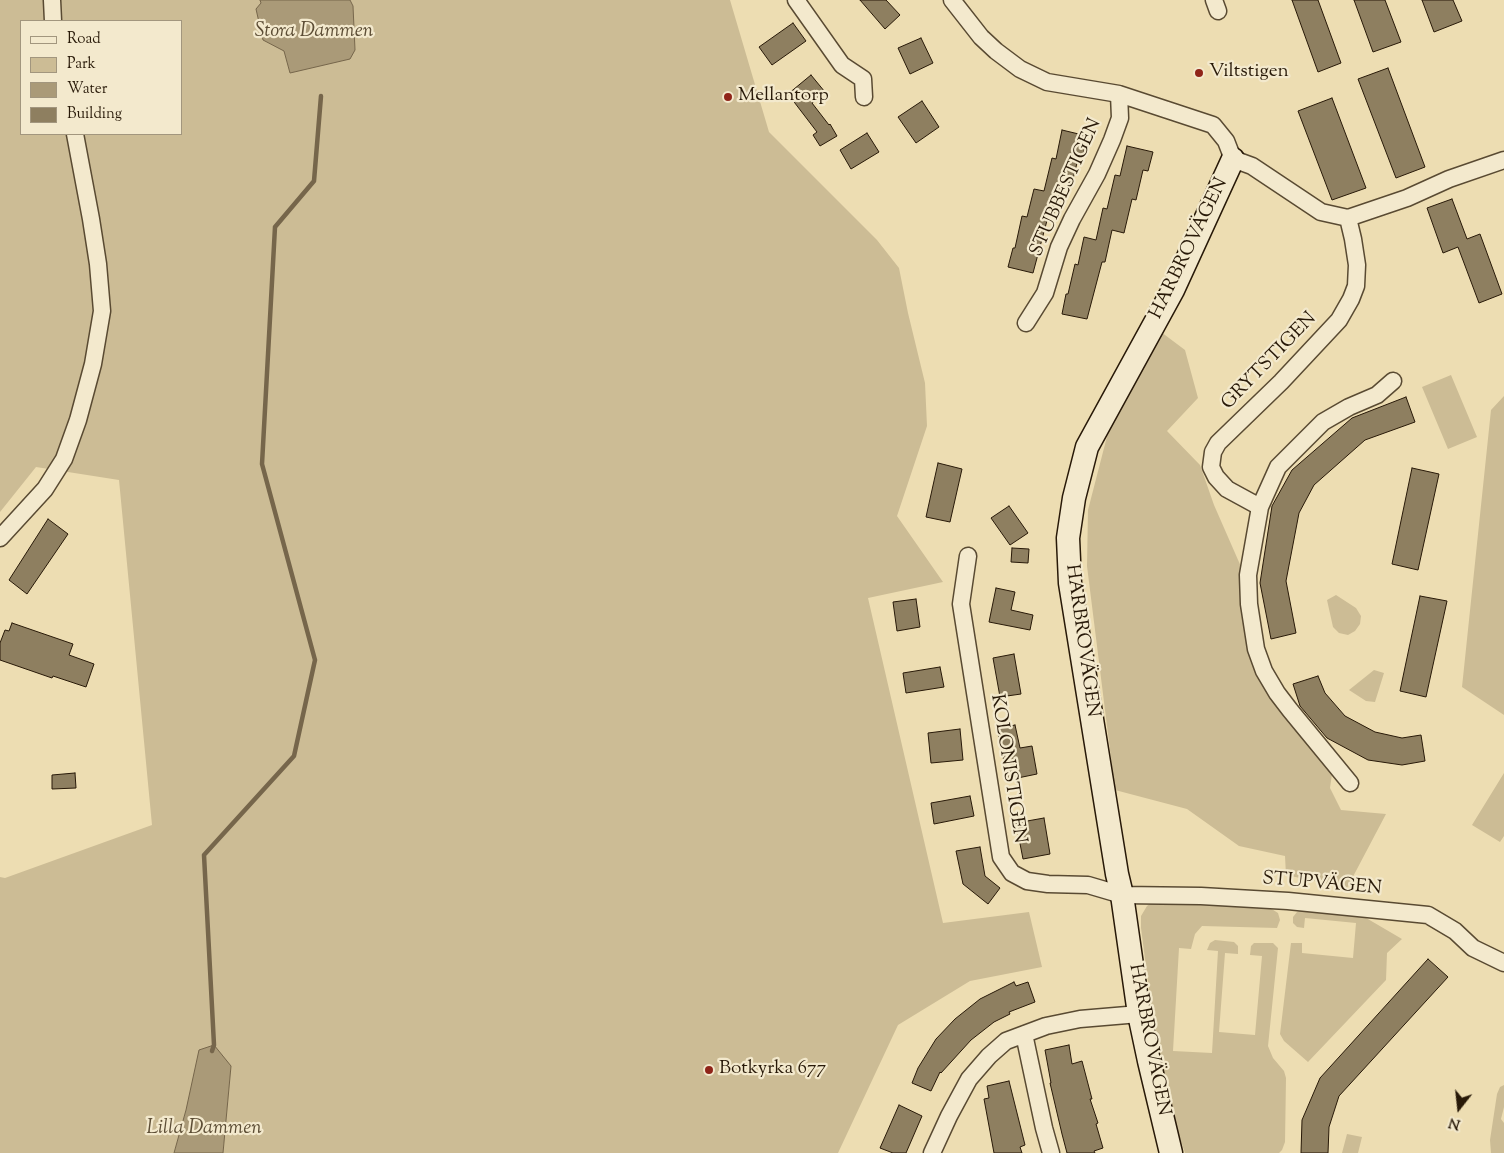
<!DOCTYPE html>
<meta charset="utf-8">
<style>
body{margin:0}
#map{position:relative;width:1504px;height:1153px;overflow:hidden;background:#edddb2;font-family:"Sorts Mill Goudy",serif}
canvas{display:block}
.legend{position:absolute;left:20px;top:20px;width:162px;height:115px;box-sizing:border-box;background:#f3e9cd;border:1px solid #a2967e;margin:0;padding:6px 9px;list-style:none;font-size:15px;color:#281908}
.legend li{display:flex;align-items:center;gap:10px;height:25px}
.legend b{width:25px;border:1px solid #a2967e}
.north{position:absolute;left:1434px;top:1083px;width:50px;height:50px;-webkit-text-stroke:4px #f3e9cd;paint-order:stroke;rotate:196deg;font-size:14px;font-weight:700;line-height:20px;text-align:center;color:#281908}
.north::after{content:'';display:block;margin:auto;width:18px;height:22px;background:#281908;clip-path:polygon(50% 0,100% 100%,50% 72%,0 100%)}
</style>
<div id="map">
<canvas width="1504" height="1153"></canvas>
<ul class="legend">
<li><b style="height:6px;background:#f3e9cd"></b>Road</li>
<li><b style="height:14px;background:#ccbc95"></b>Park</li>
<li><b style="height:14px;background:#aa9a78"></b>Water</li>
<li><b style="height:14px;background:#8e7f60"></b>Building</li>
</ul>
<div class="north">N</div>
</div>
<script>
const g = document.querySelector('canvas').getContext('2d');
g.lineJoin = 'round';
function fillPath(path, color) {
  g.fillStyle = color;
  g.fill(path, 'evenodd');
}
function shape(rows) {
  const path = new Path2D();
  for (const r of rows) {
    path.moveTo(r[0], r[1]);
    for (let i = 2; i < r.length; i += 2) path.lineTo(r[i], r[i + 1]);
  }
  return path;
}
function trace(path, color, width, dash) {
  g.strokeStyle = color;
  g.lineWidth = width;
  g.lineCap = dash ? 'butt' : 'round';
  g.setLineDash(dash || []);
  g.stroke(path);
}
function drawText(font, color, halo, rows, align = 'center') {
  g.font = font + ' "Sorts Mill Goudy",serif';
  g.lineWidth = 4.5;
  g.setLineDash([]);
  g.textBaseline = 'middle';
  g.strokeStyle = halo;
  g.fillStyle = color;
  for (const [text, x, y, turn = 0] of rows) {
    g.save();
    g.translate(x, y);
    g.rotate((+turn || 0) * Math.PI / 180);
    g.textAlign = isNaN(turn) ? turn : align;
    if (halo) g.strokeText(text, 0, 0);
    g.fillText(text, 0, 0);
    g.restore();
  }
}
fillPath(shape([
 [0,0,260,0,285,51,290,73,355,50,353,6,350,0,730,0,769,132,877,240,899,268,908,313,925,383,927,426,897,516,943,582,868,598,943,923,1029,912,1042,967,970,981,898,1025,838,1153,223,1153,231,1066,186,1110,174,1153,0,1153,0,877,5,878,152,825,119,480,36,467,0,512],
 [21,21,181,21,181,134,21,134],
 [1157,329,1185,350,1198,398,1167,431,1200,465,1214,505,1242,569,1241,610,1250,650,1283,713,1332,774,1330,788,1341,810,1386,814,1347,888,1286,875,1285,856,1239,846,1187,809,1115,790,1087,566,1088,510,1111,421],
 [1451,375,1477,437,1448,449,1422,387],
 [1504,396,1504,715,1462,687,1491,410],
 [1336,595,1356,608,1361,616,1360,624,1355,631,1348,635,1339,633,1333,627,1327,600],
 [1374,670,1384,673,1375,702,1366,701,1349,690],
 [1504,773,1504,836,1500,842,1472,825],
 [1155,900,1270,908,1278,913,1280,920,1277,928,1202,926,1195,934,1191,949,1179,948,1173,1051,1212,1053,1218,951,1207,950,1210,943,1215,940,1234,942,1238,946,1238,954,1225,953,1219,1032,1255,1035,1262,956,1250,955,1251,946,1254,943,1273,943,1278,948,1268,1046,1273,1058,1284,1071,1286,1078,1285,1142,1282,1150,1279,1153,1185,1153,1174,1121,1165,1088,1155,1035,1141,928,1141,916,1147,906],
 [1304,909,1361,915,1402,939,1387,953,1386,980,1308,1062,1284,1041,1280,1034,1291,943,1302,943,1302,953,1353,958,1356,923,1305,918,1304,928,1297,927,1293,923,1293,917,1297,912],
 [1504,1085,1504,1107,1501,1119,1504,1123,1504,1153,1491,1153,1490,1140,1497,1094,1500,1087],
 [1347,1134,1362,1137,1358,1153,1342,1153]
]), '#ccbc95');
const water = shape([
 [260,0,350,0,353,6,355,50,350,59,290,73,284,51,263,40,256,9,261,3,260,0],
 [214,1045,231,1066,223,1153,174,1153,186,1110,199,1050,214,1045]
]);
fillPath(water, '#aa9a78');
trace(water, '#76664b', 1);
trace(shape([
 [212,1051,214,1045,204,855,294,756,315,660,262,464,275,227,314,181,321,96]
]), '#76664b', 4.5);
const building = shape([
 [860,0,886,0,900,15,885,29,860,0],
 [1292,0,1318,0,1341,63,1318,72,1292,0],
 [1354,0,1385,0,1401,42,1373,52,1354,0],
 [1422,0,1453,0,1462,21,1434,32,1422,0],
 [793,23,806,41,772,65,759,47,793,23],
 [921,38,933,63,910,74,898,48,921,38],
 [1388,68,1425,167,1396,178,1358,79,1388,68],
 [811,75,825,92,812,103,829,125,830,124,837,136,820,146,813,135,817,132,788,94,811,75],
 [1332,98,1366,188,1332,200,1298,111,1332,98],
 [922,101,939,127,916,143,898,117,922,101],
 [1062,130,1087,136,1083,156,1079,155,1072,183,1062,181,1054,214,1049,213,1033,273,1008,267,1013,248,1015,248,1022,216,1027,217,1034,189,1044,191,1052,158,1056,159,1062,130],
 [867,133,879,152,851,169,840,150,867,133],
 [1127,146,1153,152,1148,171,1143,170,1136,200,1132,199,1124,233,1112,230,1105,262,1102,262,1087,319,1062,314,1066,294,1068,294,1075,264,1078,265,1084,237,1096,240,1103,208,1107,209,1115,175,1120,176,1127,146],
 [1452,199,1467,239,1480,234,1502,294,1479,303,1458,247,1443,253,1427,208,1452,199],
 [1406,397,1415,422,1365,440,1314,485,1299,513,1286,581,1296,633,1271,639,1260,583,1272,506,1292,470,1352,418,1406,397],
 [938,463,962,469,950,522,926,517,938,463],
 [1412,468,1439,474,1418,570,1392,564,1412,468],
 [1009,506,1028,533,1010,545,991,518,1009,506],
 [48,519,68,534,27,594,9,580,48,519],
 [1012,548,1029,549,1028,563,1011,562,1012,548],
 [996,588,1015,592,1011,610,1033,615,1030,630,989,622,996,588],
 [1420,596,1447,601,1426,697,1400,691,1420,596],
 [916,599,920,627,897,631,893,602,916,599],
 [12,623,73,644,69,655,94,664,86,687,53,676,52,678,0,660,0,643,5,630,9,631,12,623],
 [1014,654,1021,694,1000,697,993,658,1014,654],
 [940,667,944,687,906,693,903,673,940,667],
 [1318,676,1325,693,1345,716,1375,732,1402,738,1421,735,1425,761,1402,765,1368,760,1327,738,1300,706,1293,684,1318,676],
 [1015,725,1020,748,1032,746,1037,774,1008,780,997,729,1015,725],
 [960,729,963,760,931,763,928,733,960,729],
 [75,773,76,788,52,789,52,775,75,773],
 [970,796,974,816,934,824,931,803,970,796],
 [1044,818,1050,854,1023,859,1016,823,1044,818],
 [980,847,985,876,1000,888,988,904,963,884,956,851,980,847],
 [1428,959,1448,977,1339,1096,1329,1127,1328,1153,1301,1153,1302,1120,1320,1078,1428,959],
 [1014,982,1016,986,1028,982,1035,1002,1009,1012,1010,1014,994,1022,971,1040,941,1073,940,1072,931,1091,912,1083,918,1068,936,1039,955,1019,980,999,1014,982],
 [1069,1045,1072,1064,1082,1061,1092,1099,1090,1099,1098,1123,1096,1124,1103,1148,1094,1151,1095,1153,1067,1153,1062,1134,1050,1083,1051,1083,1045,1050,1069,1045],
 [1009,1081,1025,1145,1020,1147,1022,1153,994,1153,984,1099,989,1098,987,1086,1009,1081],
 [899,1105,922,1116,906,1153,893,1153,880,1148,899,1105]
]);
fillPath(building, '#8e7f60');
trace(building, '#281908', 1);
const street = shape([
 [52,0,53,21],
 [796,0,842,65,863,79,864,97],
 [952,0,981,37,996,51,1020,69,1047,82,1119,94,1213,125,1226,141,1233,159,1252,166,1321,212,1348,218,1353,239,1357,265,1356,286,1351,299,1339,320,1281,382,1218,443,1213,452,1211,467,1216,477,1227,489,1260,507],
 [1214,0,1218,11],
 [1348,218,1407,198,1449,179,1504,160],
 [1026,323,1045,293,1059,247,1072,219,1097,174,1112,140,1120,118,1119,94],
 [0,538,45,489,64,459,78,420,93,364,102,311,98,264,91,219,75,134],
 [968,556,961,604,1001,857,1012,873,1027,881,1048,884,1088,885,1122,895,1201,896,1288,901,1428,915,1455,931,1473,948,1504,963],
 [1350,783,1290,710,1277,693,1264,671,1256,649,1249,604,1248,575,1260,507,1278,467,1323,422,1349,407,1377,395,1393,381],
 [1024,1034,1044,1128,1051,1153],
 [932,1153,949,1116,969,1079,989,1056,1006,1041,1046,1026,1080,1019,1139,1014]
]);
const secondary = shape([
 [1171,1153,1149,1061,1139,1014,1122,895,1117,874,1070,583,1068,538,1074,498,1087,447,1173,290,1233,159]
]);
trace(street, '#594a32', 19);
trace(secondary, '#281908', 25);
trace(street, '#f3e9cd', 16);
trace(secondary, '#f3e9cd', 22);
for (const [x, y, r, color] of [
 [1199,73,5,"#8f2418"],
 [728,97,5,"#8f2418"],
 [709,1070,5,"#8f2418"]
]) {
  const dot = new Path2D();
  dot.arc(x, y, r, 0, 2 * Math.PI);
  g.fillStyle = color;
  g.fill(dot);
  trace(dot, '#f3e9cd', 2);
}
drawText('19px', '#281908', '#f3e9cd', [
 ["Viltstigen",1209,73],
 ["Mellantorp",738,97],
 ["Botkyrka 677",719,1070]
], 'left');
drawText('19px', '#281908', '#f3e9cd', [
 ["STUBBESTIGEN",1067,188,-66],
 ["HARBROVÄGEN",1190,249,-64],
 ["GRYTSTIGEN",1270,362,-46],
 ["HARBROVÄGEN",1081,641,82],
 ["KOLONISTIGEN",1007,769,81],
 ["STUPVÄGEN",1322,885,5],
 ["HARBROVÄGEN",1148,1040,79]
]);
drawText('italic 20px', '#5c4d35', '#f3e9cd', [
 ["Stora Dammen",314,33],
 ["Lilla Dammen",204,1130]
]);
</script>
